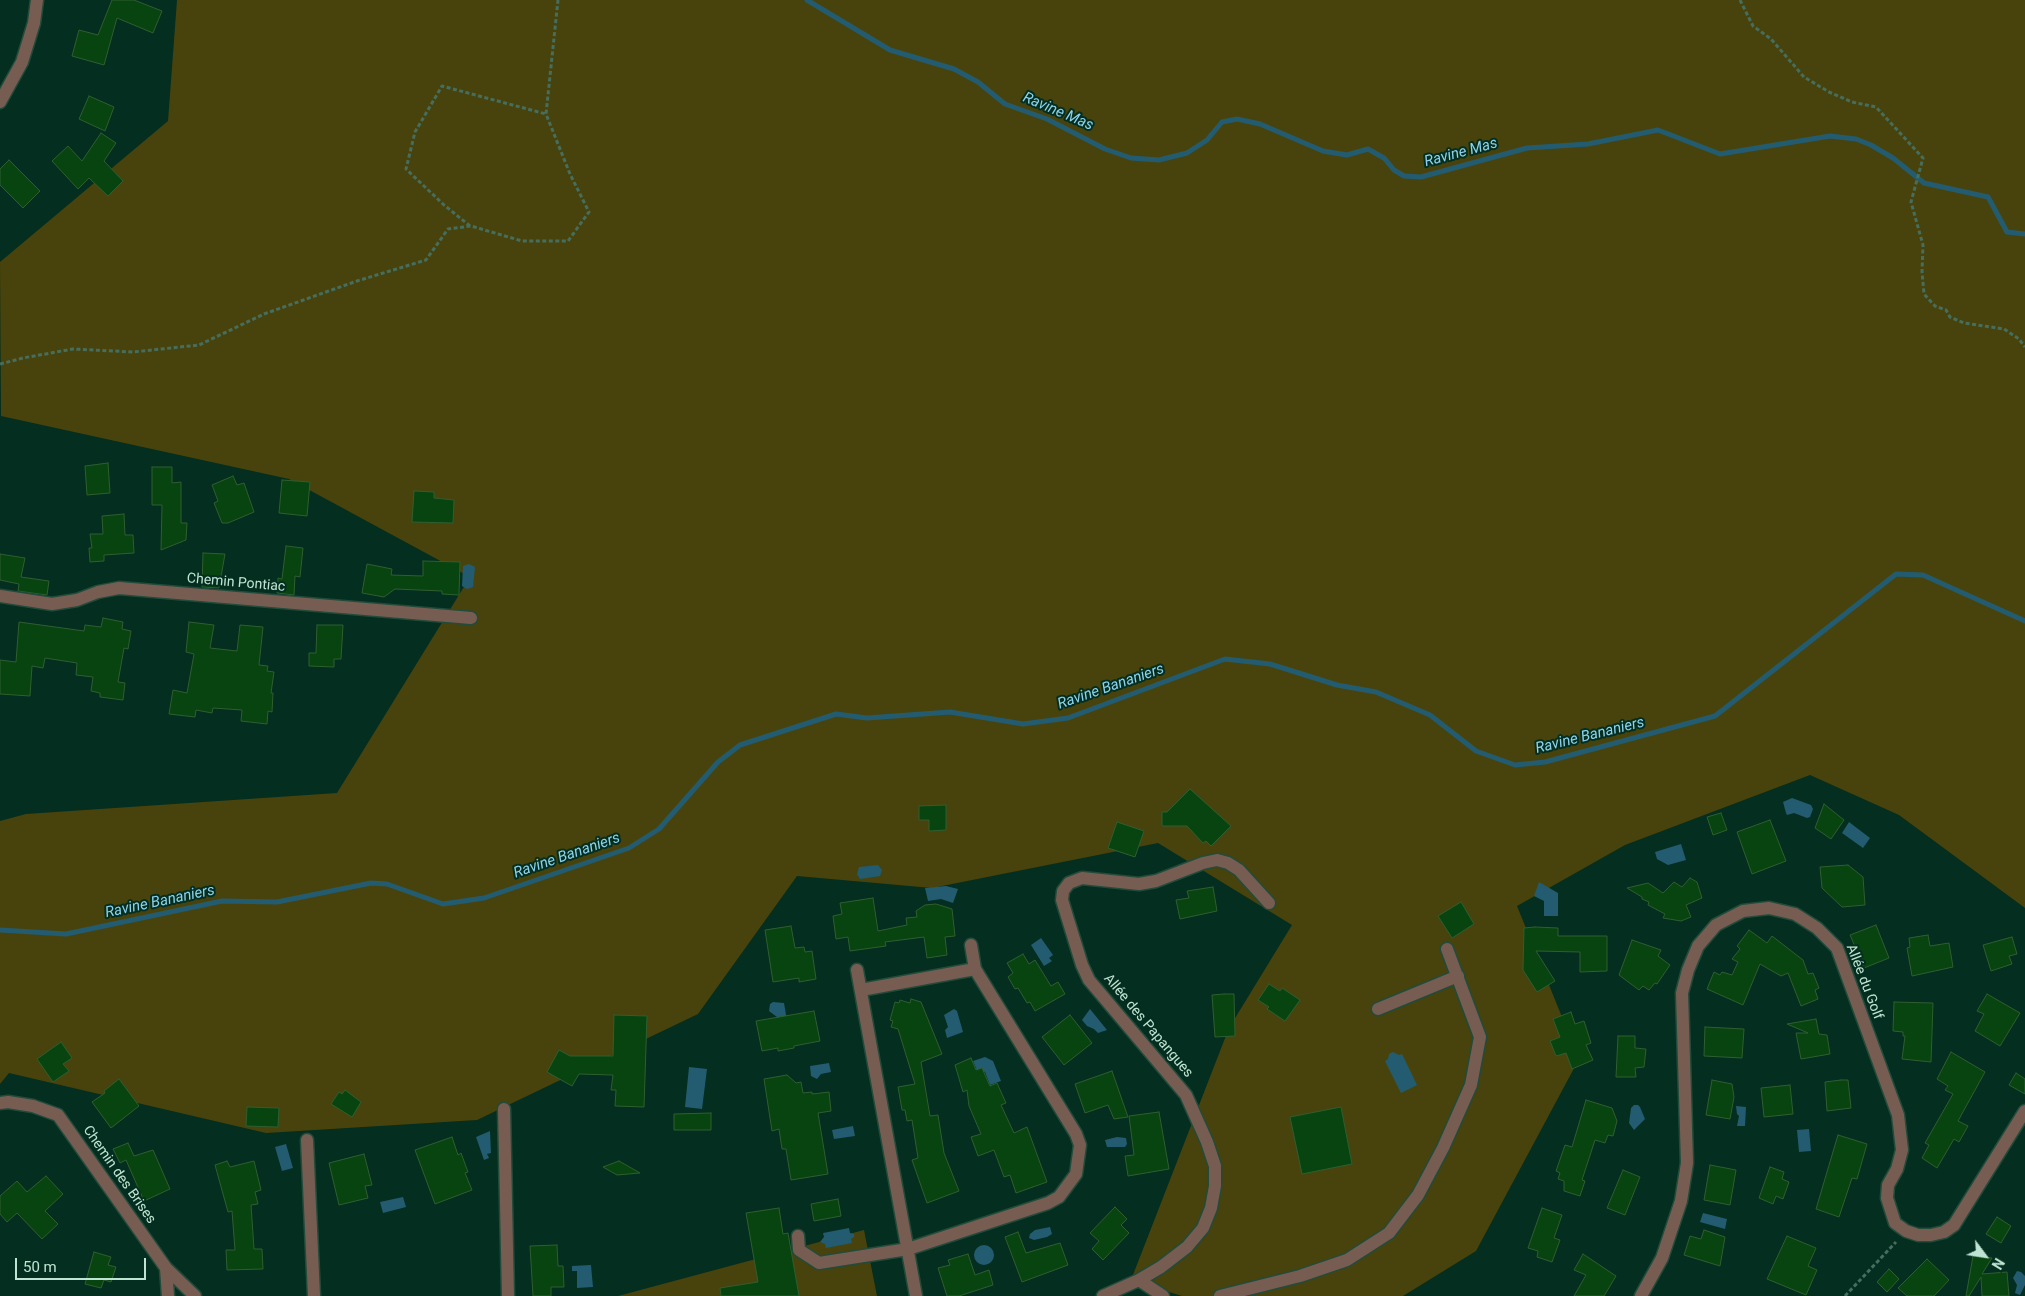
<!DOCTYPE html>
<meta charset="utf-8">
<style>
body{margin:0}
#map{position:relative;width:2025px;height:1296px;overflow:hidden;background:#042e1f;font-family:Roboto,sans-serif}
canvas{display:block}
.north{position:absolute;left:1960px;top:1231px;width:50px;height:50px;-webkit-text-stroke:4px #042e1f;paint-order:stroke;rotate:121deg;font-size:14px;font-weight:700;line-height:20px;text-align:center;color:#c0e4d3}
.north::after{content:'';display:block;margin:auto;width:18px;height:22px;background:#c0e4d3;clip-path:polygon(50% 0,100% 100%,50% 72%,0 100%)}
.scale{position:absolute;left:15px;top:1258px;width:131px;height:22px;box-sizing:border-box;border:2px solid #c0e4d3;border-top:0;padding-left:6px;font-size:15px;line-height:18px;white-space:nowrap;color:#c0e4d3;-webkit-text-stroke:4px #042e1f;paint-order:stroke}
</style>
<div id="map">
<canvas width="2025" height="1296"></canvas>
<div class="north">N</div>
<div class="scale">50 m</div>
</div>
<script>
const g = document.querySelector('canvas').getContext('2d');
g.lineJoin = 'round';
function fillPath(path, color) {
  g.fillStyle = color;
  g.fill(path, 'evenodd');
}
function shape(rows) {
  const path = new Path2D();
  for (const r of rows) {
    if (r.length === 3) {
      path.moveTo(r[0] + r[2], r[1]);
      path.arc(r[0], r[1], r[2], 0, 2 * Math.PI);
      continue;
    }
    path.moveTo(r[0], r[1]);
    for (let i = 2; i < r.length; i += 2) path.lineTo(r[i], r[i + 1]);
  }
  return path;
}
function trace(path, color, width, dash) {
  g.strokeStyle = color;
  g.lineWidth = width;
  g.lineCap = dash ? 'butt' : 'round';
  g.setLineDash(dash || []);
  g.stroke(path);
}
function drawText(font, color, halo, rows, align = 'center') {
  g.font = font + ' Roboto,sans-serif';
  g.lineWidth = 4;
  g.setLineDash([]);
  g.textBaseline = 'middle';
  g.strokeStyle = halo;
  g.fillStyle = color;
  for (const [text, x, y, turn = 0] of rows) {
    g.save();
    g.translate(x, y);
    g.rotate((+turn || 0) * Math.PI / 180);
    g.textAlign = isNaN(turn) ? turn : align;
    if (halo) g.strokeText(text, 0, 0);
    g.fillText(text, 0, 0);
    g.restore();
  }
}
fillPath(shape([
 [177,0,2025,0,2025,908,1899,815,1810,775,1625,845,1517,906,1579,1059,1476,1251,1403,1296,1182,1296,1131,1280,1229,1028,1292,925,1158,843,932,888,797,876,698,1014,477,1120,266,1133,9,1073,0,1084,0,821,26,814,337,793,470,577,289,479,1,416,0,262,168,121],
 [864,1230,877,1296,618,1296]
]), '#48430c');
fillPath(shape([
 [469,564,475,567,473,587,467,589,462,586,463,566],
 [1792,798,1811,805,1813,809,1810,817,1807,818,1794,813,1787,815,1786,813,1783,802],
 [1849,822,1870,838,1863,848,1842,833],
 [1681,844,1686,860,1668,865,1657,859,1655,852],
 [878,865,882,870,880,876,860,879,857,874,859,867],
 [1539,882,1558,893,1558,916,1544,916,1544,901,1534,896],
 [946,886,958,889,953,903,941,899,928,901,925,888],
 [1041,938,1053,955,1049,958,1052,961,1044,966,1031,945],
 [773,1002,784,1003,789,1032,779,1034,777,1017,769,1011,770,1004],
 [954,1009,957,1011,963,1032,947,1038,945,1030,948,1027,944,1015],
 [1090,1009,1107,1030,1098,1033,1094,1029,1087,1026,1082,1020],
 [1393,1052,1399,1055,1402,1054,1417,1085,1401,1093,1385,1061,1388,1059,1389,1054],
 [985,1057,993,1061,1001,1081,990,1085,985,1072,983,1071,978,1073,973,1061],
 [829,1063,831,1072,821,1074,817,1079,811,1076,810,1066],
 [689,1067,707,1069,702,1109,685,1107],
 [1634,1105,1638,1105,1640,1107,1645,1119,1634,1130,1629,1123,1631,1108],
 [1736,1106,1746,1107,1745,1126,1737,1126,1739,1116,1737,1114],
 [853,1126,855,1136,834,1139,832,1130],
 [1809,1129,1811,1151,1799,1152,1797,1130],
 [490,1131,491,1153,487,1154,489,1158,484,1160,476,1137],
 [1117,1137,1126,1138,1127,1144,1125,1147,1107,1147,1105,1140],
 [286,1144,293,1168,282,1171,275,1147],
 [403,1197,406,1207,383,1213,380,1202],
 [1703,1213,1727,1219,1725,1229,1700,1222],
 [1050,1227,1052,1234,1047,1237,1034,1240,1029,1238,1030,1234,1035,1230],
 [849,1228,850,1233,854,1234,854,1237,851,1239,852,1243,826,1248,825,1244,820,1242,824,1237,823,1233],
 [984,1255,10],
 [591,1265,593,1287,577,1288,577,1271,572,1271,572,1266],
 [2017,1271,2021,1272,2025,1276,2025,1285,2020,1295,2015,1293,2017,1285,2013,1278]
]), '#235c70');
trace(shape([
 [807,0,890,50,954,69,978,82,1005,104,1047,119,1105,149,1131,158,1159,160,1187,153,1207,140,1222,122,1237,119,1260,124,1323,151,1347,155,1368,149,1384,158,1394,170,1404,176,1421,177,1527,148,1588,144,1658,130,1720,154,1830,136,1856,139,1871,145,1893,158,1924,183,1988,197,2007,232,2025,234],
 [0,930,66,934,222,901,277,902,371,883,387,884,443,904,484,898,629,848,659,829,718,762,740,745,836,714,867,718,950,712,1023,724,1068,718,1225,659,1270,664,1337,685,1376,692,1430,715,1476,751,1515,765,1545,762,1715,716,1896,574,1923,575,2025,621]
]), '#235c70', 5);
const building = shape([
 [112,0,134,0,162,11,153,33,117,18,104,65,72,56,79,30,98,35,112,0],
 [89,96,114,107,105,131,79,119,89,96],
 [101,133,116,143,104,161,123,181,108,196,89,178,78,189,52,161,68,146,82,161,101,133],
 [9,160,40,191,23,208,0,185,0,169,9,160],
 [108,463,110,493,87,495,85,466,108,463],
 [152,467,172,467,172,483,181,482,181,523,187,523,186,540,161,550,162,505,152,505,152,467],
 [233,476,237,485,244,483,254,512,228,523,222,523,214,503,218,501,212,485,233,476],
 [282,480,310,482,307,516,279,513,282,480],
 [414,491,434,492,434,498,454,500,453,523,412,522,414,491],
 [124,514,125,535,133,535,134,553,104,555,104,561,90,562,89,548,92,548,90,534,103,534,102,516,124,514],
 [286,546,303,548,300,577,295,576,294,595,277,593,278,578,282,579,286,546],
 [203,553,225,554,219,588,202,587,203,553],
 [0,554,25,558,21,577,49,581,47,595,18,591,19,584,0,580,0,554],
 [423,561,460,562,459,595,442,594,442,591,395,589,384,597,362,593,367,564,392,569,391,575,423,576,423,561],
 [103,618,123,622,122,629,131,631,128,649,124,648,118,682,125,683,123,700,100,697,100,693,91,691,93,677,76,675,77,663,45,658,43,668,32,666,30,696,0,694,0,660,16,662,19,622,84,631,85,625,101,627,103,618],
 [189,622,214,625,210,648,237,651,240,625,263,627,259,665,268,666,267,671,274,672,271,693,273,693,272,712,268,711,267,724,241,721,242,710,213,708,212,713,196,710,195,717,169,714,173,690,187,693,194,654,186,652,189,622],
 [317,625,343,625,341,659,334,659,334,667,309,666,309,653,316,653,317,625],
 [1190,789,1231,826,1211,846,1206,841,1203,843,1187,826,1162,826,1162,812,1167,812,1190,789],
 [1824,804,1844,820,1831,839,1815,828,1824,804],
 [946,805,946,830,929,831,929,820,919,820,919,806,946,805],
 [1721,813,1727,830,1713,835,1707,817,1721,813],
 [1770,820,1786,861,1752,874,1737,832,1770,820],
 [1117,822,1144,831,1135,857,1108,848,1117,822],
 [1848,865,1863,877,1865,905,1842,907,1822,888,1820,867,1848,865],
 [1690,878,1697,882,1702,898,1686,905,1691,917,1681,921,1663,918,1665,914,1648,905,1649,902,1642,899,1642,897,1627,888,1648,883,1663,893,1674,882,1682,887,1690,878],
 [1213,887,1217,911,1180,919,1176,900,1189,898,1187,891,1213,887],
 [873,898,878,931,907,925,906,918,917,917,916,911,925,905,936,904,952,909,955,936,945,937,947,955,927,958,924,937,885,942,886,946,850,951,848,937,836,939,833,916,842,914,840,903,873,898],
 [1461,902,1474,924,1452,938,1438,916,1461,902],
 [1876,925,1889,958,1864,968,1850,935,1876,925],
 [791,926,795,948,804,947,805,952,812,951,816,979,799,982,799,978,773,982,765,930,791,926],
 [1535,927,1558,928,1558,936,1607,936,1607,971,1580,972,1580,952,1536,951,1555,981,1537,992,1523,970,1524,928,1535,927],
 [1749,930,1767,943,1772,936,1803,960,1808,974,1813,973,1819,988,1815,990,1818,999,1801,1006,1788,973,1781,976,1760,964,1743,1005,1707,989,1714,972,1720,975,1722,972,1732,975,1738,962,1732,959,1740,949,1737,946,1749,930],
 [1928,935,1930,946,1949,943,1953,967,1912,976,1907,948,1910,947,1909,938,1928,935],
 [2012,937,2017,954,2009,956,2012,964,1991,971,1983,945,2012,937],
 [1632,940,1661,950,1658,956,1670,965,1657,984,1655,983,1649,990,1643,986,1639,990,1619,975,1632,940],
 [1023,954,1029,964,1035,960,1051,986,1058,982,1065,994,1035,1011,1030,1002,1027,1003,1018,988,1015,989,1008,977,1013,973,1007,963,1023,954],
 [1269,984,1280,991,1282,988,1300,1000,1285,1021,1267,1009,1269,1007,1258,1000,1269,984],
 [1224,994,1234,994,1235,1036,1215,1037,1212,995,1224,994],
 [1987,994,2020,1013,2000,1046,1975,1031,1984,1014,1977,1011,1987,994],
 [911,999,921,1002,942,1054,921,1062,930,1116,938,1115,944,1153,959,1191,927,1203,912,1160,918,1158,912,1120,907,1121,905,1110,902,1110,898,1087,915,1084,898,1029,891,1027,893,1021,890,1020,895,1002,899,1003,900,1000,910,1003,911,999],
 [1894,1002,1933,1003,1931,1062,1902,1059,1905,1036,1903,1036,1903,1032,1893,1031,1894,1002],
 [814,1011,820,1041,794,1046,794,1048,778,1051,778,1048,762,1051,756,1021,814,1011],
 [1571,1012,1575,1024,1584,1021,1591,1043,1586,1045,1593,1060,1572,1069,1566,1053,1556,1056,1550,1041,1560,1037,1553,1019,1571,1012],
 [614,1015,647,1016,644,1107,615,1106,616,1090,611,1090,613,1075,579,1074,572,1086,547,1072,559,1050,570,1056,613,1056,614,1015],
 [1070,1015,1092,1043,1064,1065,1042,1037,1070,1015],
 [1816,1019,1819,1034,1827,1035,1830,1054,1801,1059,1796,1033,1808,1033,1787,1024,1816,1019],
 [1705,1027,1744,1029,1742,1058,1704,1056,1705,1027],
 [1618,1036,1635,1036,1635,1048,1646,1049,1644,1067,1635,1068,1636,1077,1616,1077,1618,1036],
 [61,1042,72,1058,63,1064,69,1071,53,1082,37,1059,61,1042],
 [1951,1052,1985,1072,1958,1121,1968,1126,1959,1142,1954,1139,1937,1168,1922,1158,1929,1145,1925,1143,1953,1094,1945,1090,1948,1086,1937,1079,1951,1052],
 [971,1058,976,1070,982,1068,990,1086,997,1083,1006,1103,1001,1105,1014,1133,1027,1127,1047,1182,1016,1193,1010,1175,1004,1177,994,1150,978,1156,971,1137,981,1134,969,1106,967,1090,963,1092,955,1065,971,1058],
 [1112,1071,1128,1117,1114,1119,1108,1105,1085,1113,1075,1084,1112,1071],
 [2016,1073,2025,1079,2025,1094,2009,1085,2016,1073],
 [787,1075,796,1083,801,1082,803,1093,812,1092,812,1094,829,1092,831,1111,818,1113,828,1174,791,1180,786,1149,782,1149,779,1129,772,1131,764,1079,787,1075],
 [119,1079,139,1106,111,1128,92,1102,105,1093,104,1091,119,1079],
 [1712,1080,1732,1084,1734,1097,1730,1119,1706,1115,1712,1080],
 [1841,1080,1848,1080,1851,1108,1827,1111,1825,1082,1841,1080],
 [1790,1085,1793,1114,1764,1117,1761,1088,1790,1085],
 [345,1090,361,1102,352,1117,331,1104,339,1092,342,1094,345,1090],
 [1586,1100,1612,1108,1617,1121,1613,1136,1608,1135,1605,1143,1595,1140,1582,1180,1585,1181,1580,1196,1564,1191,1564,1181,1558,1179,1560,1173,1556,1171,1565,1145,1572,1147,1586,1100],
 [247,1107,279,1108,278,1127,246,1126,247,1107],
 [1341,1107,1352,1164,1302,1174,1290,1117,1341,1107],
 [1159,1112,1169,1169,1128,1176,1125,1156,1134,1155,1129,1116,1159,1112],
 [711,1113,711,1130,674,1130,674,1114,711,1113],
 [1838,1135,1867,1144,1857,1179,1852,1178,1839,1217,1816,1209,1838,1135],
 [452,1137,458,1155,461,1153,468,1172,465,1173,472,1190,435,1204,415,1150,452,1137],
 [128,1143,134,1156,153,1150,170,1189,144,1201,126,1160,120,1163,113,1149,128,1143],
 [364,1154,372,1185,365,1186,368,1198,339,1205,329,1163,364,1154],
 [227,1161,230,1167,254,1161,261,1190,255,1192,258,1204,251,1205,254,1249,262,1249,263,1269,227,1270,226,1250,235,1250,232,1211,228,1212,215,1165,227,1161],
 [619,1161,640,1173,617,1175,603,1167,619,1161],
 [1710,1165,1736,1170,1730,1205,1704,1200,1710,1165],
 [1770,1167,1784,1172,1782,1179,1789,1182,1783,1199,1776,1196,1773,1204,1759,1198,1770,1167],
 [1623,1170,1640,1177,1625,1215,1607,1208,1623,1170],
 [46,1176,63,1194,45,1211,58,1224,42,1239,17,1213,7,1222,0,1214,0,1196,17,1181,27,1192,46,1176],
 [838,1199,841,1216,814,1221,811,1204,838,1199],
 [1115,1207,1127,1219,1121,1225,1129,1233,1103,1260,1092,1249,1099,1241,1090,1233,1115,1207],
 [779,1208,783,1234,788,1233,799,1296,721,1296,720,1288,758,1282,746,1213,779,1208],
 [1542,1208,1562,1215,1554,1238,1560,1240,1552,1262,1537,1257,1538,1251,1528,1248,1542,1208],
 [1997,1217,2011,1226,2001,1243,1986,1234,1997,1217],
 [1704,1230,1725,1237,1720,1266,1684,1255,1690,1236,1701,1239,1704,1230],
 [1018,1232,1026,1253,1060,1243,1068,1265,1022,1282,1005,1237,1018,1232],
 [1787,1236,1816,1248,1808,1266,1817,1270,1806,1295,1767,1279,1787,1236],
 [557,1245,558,1266,563,1266,564,1287,551,1287,551,1296,533,1296,530,1246,557,1245],
 [94,1252,111,1257,108,1265,116,1267,111,1282,104,1280,101,1288,85,1284,94,1252],
 [968,1254,975,1275,989,1270,993,1285,959,1296,947,1296,938,1268,950,1265,948,1260,968,1254],
 [1583,1254,1616,1276,1604,1296,1574,1296,1586,1275,1574,1270,1583,1254],
 [1973,1256,1992,1258,1982,1274,2007,1272,2009,1296,1982,1296,1981,1277,1969,1296,1966,1296,1973,1256],
 [1927,1259,1949,1280,1934,1296,1907,1296,1898,1288,1927,1259],
 [1889,1269,1899,1279,1887,1292,1877,1282,1889,1269]
]);
fillPath(building, '#084410');
trace(building, '#2f5e31', 1);
const minor = shape([
 [0,596,52,604,77,600,98,592,119,588,471,618],
 [857,970,916,1296],
 [861,990,975,969],
 [1378,1009,1458,976],
 [0,1103,8,1102,33,1106,58,1115,166,1268,195,1296],
 [504,1109,508,1296],
 [307,1140,314,1296],
 [798,1236,799,1250,819,1263,908,1249,1048,1203,1059,1197,1076,1174,1080,1145,1076,1134,975,969,971,945],
 [166,1268,168,1296],
 [1139,1280,1163,1296],
 [1103,1296,1139,1280,1161,1267,1187,1247,1203,1228,1211,1208,1215,1186,1215,1166,1207,1142,1186,1095,1089,980,1082,965,1062,900,1063,891,1069,883,1082,878,1139,884,1156,881,1203,863,1217,860,1228,863,1239,870,1269,903],
 [1220,1296,1300,1276,1347,1260,1389,1233,1418,1195,1443,1148,1471,1085,1480,1037,1447,949],
 [1641,1296,1662,1258,1681,1201,1687,1163,1682,993,1688,970,1698,946,1716,925,1743,911,1769,908,1795,914,1817,928,1837,948,1898,1115,1902,1150,1897,1169,1888,1185,1887,1198,1895,1223,1906,1231,1918,1235,1931,1235,1944,1232,1954,1225,2025,1111]
]);
const tertiary = shape([
 [0,102,22,62,34,23,37,0]
]);
trace(minor, '#224b3c', 15);
trace(tertiary, '#224b3c', 15);
trace(shape([
 [1740,0,1753,26,1771,39,1804,77,1829,92,1852,102,1876,107,1923,158,1911,202,1923,245,1922,272,1924,294,1935,306,1946,310,1950,317,1964,323,2004,329,2019,339,2025,347],
 [470,226,444,205,406,169,415,132,442,86,546,114],
 [0,364,23,358,73,349,133,352,199,345,264,314,357,281,426,260,448,229,471,226,522,241,568,241,589,212,570,174,546,114,558,0],
 [1845,1296,1896,1242]
]), '#466e5e', 3, [4, 2.5]);
trace(minor, '#775d51', 12);
trace(tertiary, '#775d51', 12);
drawText('14px', '#c0e4d3', '#042e1f', [
 ["Chemin Pontiac",236,583,5],
 ["Allée du Golf",1864,982,69],
 ["Allée des Papangues",1148,1026,50],
 ["Chemin des Brises",119,1175,55]
]);
drawText('italic 15px', '#8dd2ed', '#042e1f', [
 ["Ravine Mas",1058,112,23],
 ["Ravine Mas",1461,153,-15],
 ["Ravine Bananiers",1111,687,-19],
 ["Ravine Bananiers",1590,736,-14],
 ["Ravine Bananiers",567,856,-19],
 ["Ravine Bananiers",160,902,-12]
]);
</script>
